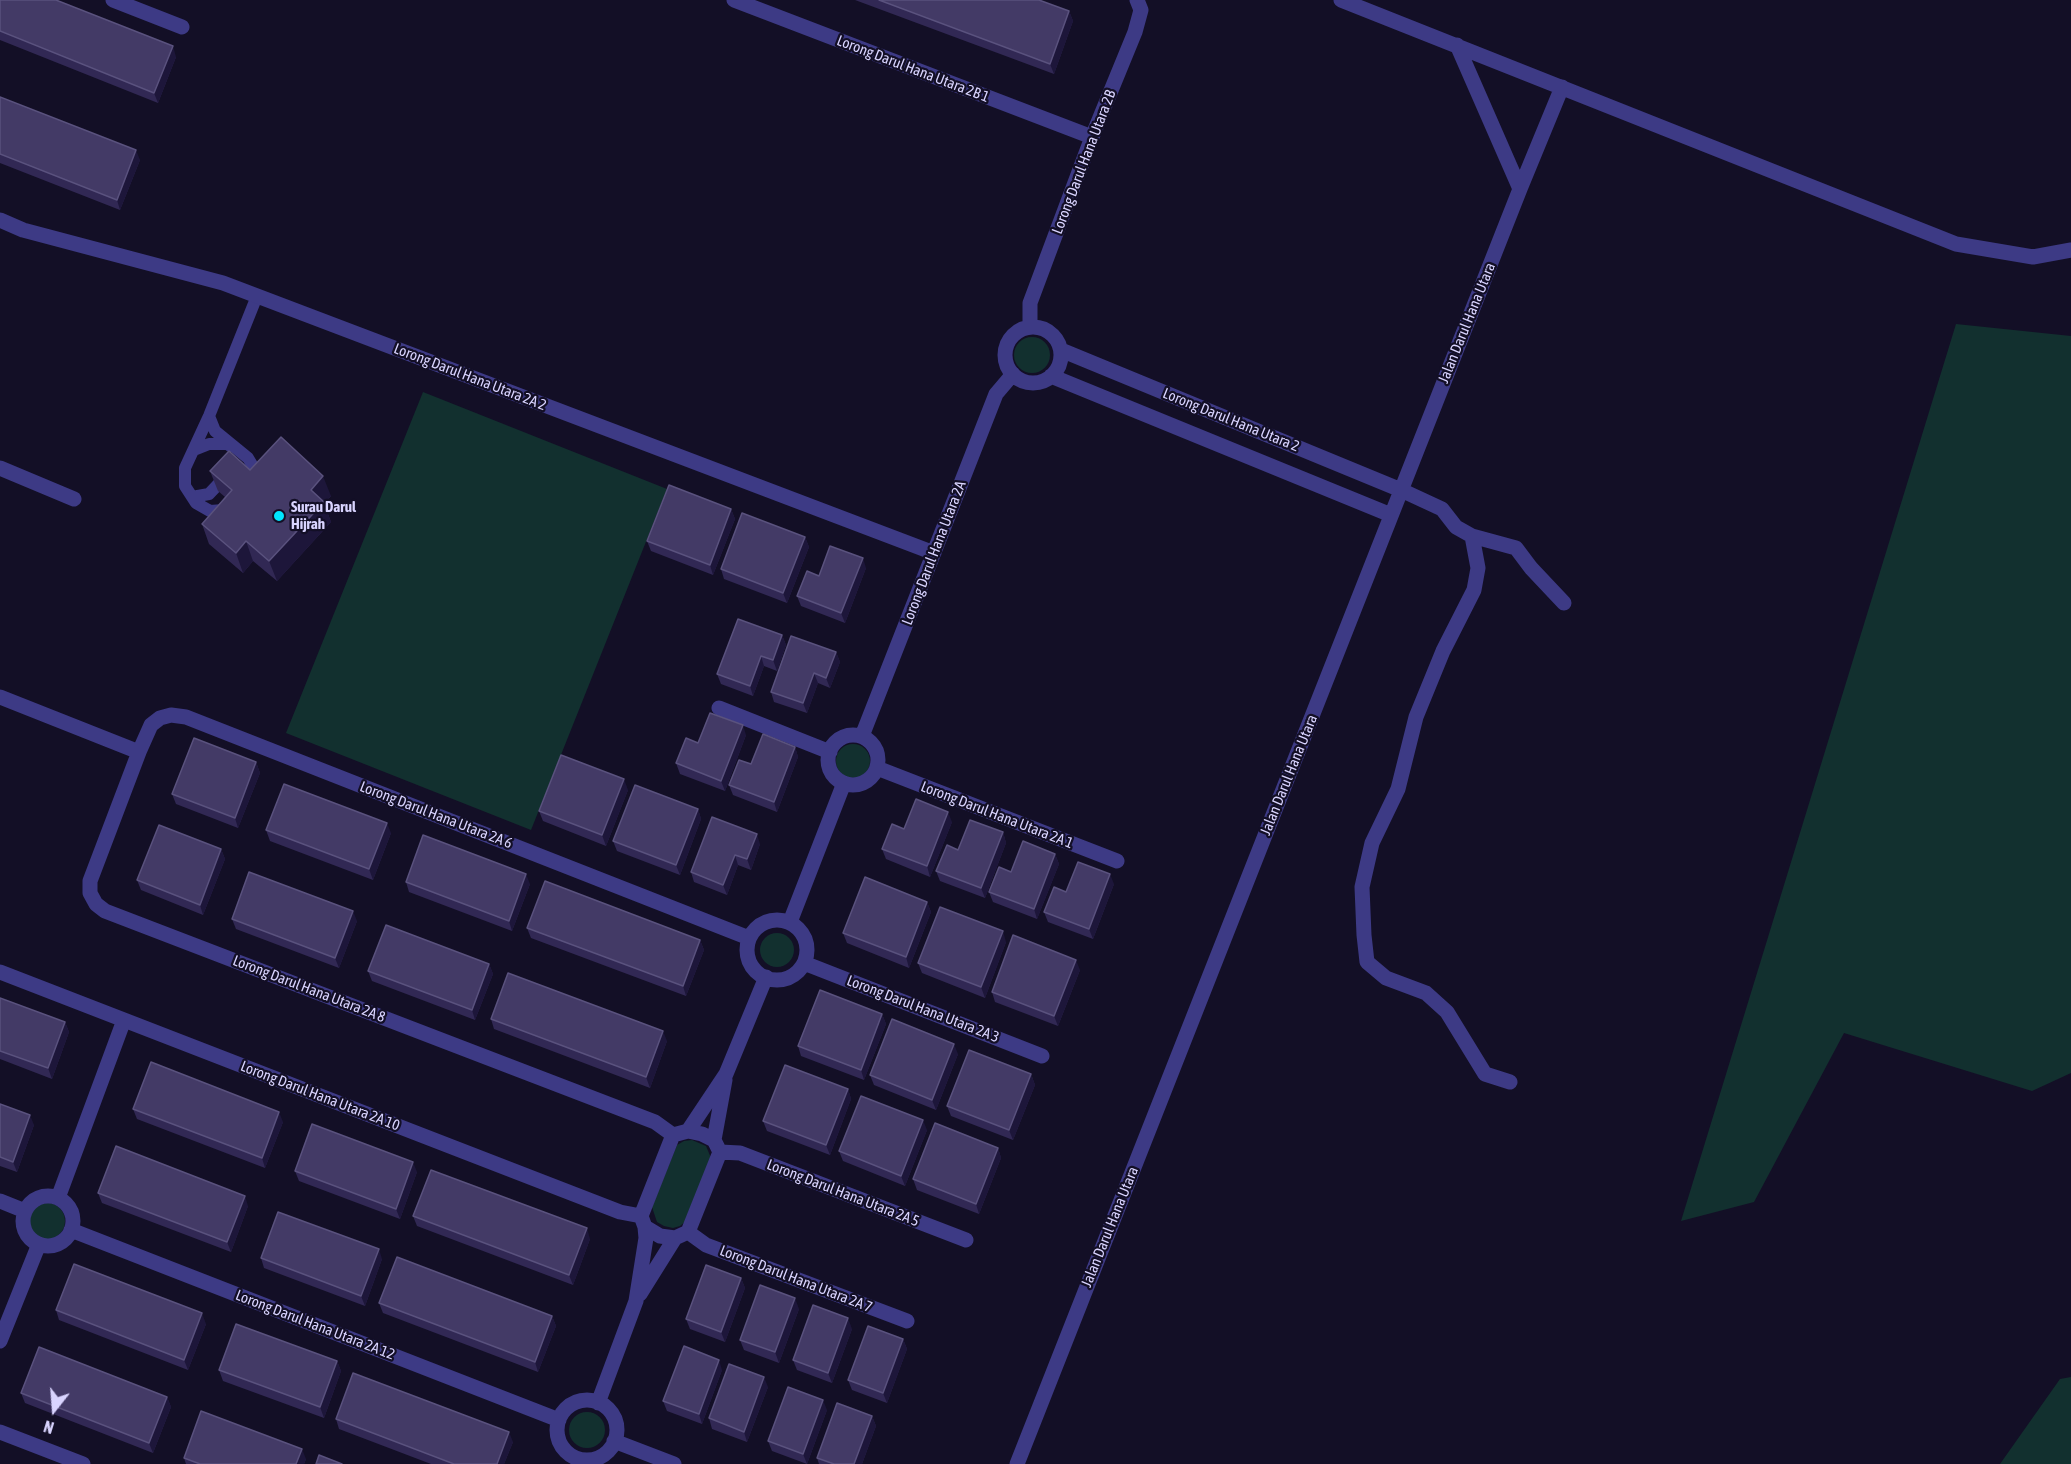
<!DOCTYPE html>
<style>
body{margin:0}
#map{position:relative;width:2071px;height:1464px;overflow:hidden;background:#130f26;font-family:"Asap Condensed",sans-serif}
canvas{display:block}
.north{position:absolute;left:24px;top:1380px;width:60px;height:60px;-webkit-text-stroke:4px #130f26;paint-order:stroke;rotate:197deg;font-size:16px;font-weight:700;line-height:24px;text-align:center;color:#d9d4ff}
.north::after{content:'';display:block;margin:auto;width:21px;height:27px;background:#d9d4ff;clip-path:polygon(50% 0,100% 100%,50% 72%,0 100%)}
</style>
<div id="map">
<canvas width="2071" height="1464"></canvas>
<div class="north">N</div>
</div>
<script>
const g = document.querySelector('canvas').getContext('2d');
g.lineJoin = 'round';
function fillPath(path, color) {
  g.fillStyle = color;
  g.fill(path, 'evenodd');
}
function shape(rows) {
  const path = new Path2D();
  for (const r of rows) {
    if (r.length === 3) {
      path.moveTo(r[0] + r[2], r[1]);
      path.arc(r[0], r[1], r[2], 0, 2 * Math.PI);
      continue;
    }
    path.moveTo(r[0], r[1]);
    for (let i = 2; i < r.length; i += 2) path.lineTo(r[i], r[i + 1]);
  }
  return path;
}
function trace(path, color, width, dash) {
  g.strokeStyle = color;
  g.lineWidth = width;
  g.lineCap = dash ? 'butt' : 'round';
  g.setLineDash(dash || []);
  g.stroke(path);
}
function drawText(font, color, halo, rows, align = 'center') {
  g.font = font + ' "Asap Condensed",sans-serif';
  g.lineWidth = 4.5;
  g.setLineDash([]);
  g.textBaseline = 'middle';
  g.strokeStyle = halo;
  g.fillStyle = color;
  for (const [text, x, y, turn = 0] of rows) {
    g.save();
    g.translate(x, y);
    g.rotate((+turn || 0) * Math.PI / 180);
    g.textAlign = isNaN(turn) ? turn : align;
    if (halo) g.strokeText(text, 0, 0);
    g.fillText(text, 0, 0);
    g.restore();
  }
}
fillPath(shape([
 [1956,324,2071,336,2071,1073,2032,1091,1844,1033,1754,1202,1681,1221],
 [1032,355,18],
 [423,392,667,489,531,830,286,733],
 [853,761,17],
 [777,950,17],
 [692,1140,706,1146,711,1158,686,1221,680,1226,673,1228,664,1226,657,1222,652,1207,677,1145,684,1141],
 [47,1221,18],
 [2071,1377,2071,1464,2000,1464,2060,1379],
 [587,1430,18]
]), '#12302f');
trace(shape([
 [209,416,215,431,248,458,254,468,251,479],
 [194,450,209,444,230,444,230,446],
 [192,497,209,494,227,475],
 [227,506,224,510,210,511,196,503,185,486,185,468,209,416,257,296]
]), '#3d3a85', 12);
trace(shape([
 [113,0,182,27],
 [734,0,1092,137],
 [1341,0,1956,244,2033,257,2071,250],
 [1457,45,1520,189],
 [0,220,23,230,223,283,934,553],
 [1030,326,1030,303,1092,137,1135,32,1141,10,1137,0],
 [1033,355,28],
 [1061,350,1401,490,1442,509,1456,527,1472,536,1516,548,1531,568,1564,603],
 [1051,376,1391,515],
 [0,468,74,499],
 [1472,536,1478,568,1474,590,1443,651,1416,717,1398,789,1372,843,1362,887,1364,935,1367,962,1386,978,1426,993,1447,1012,1485,1074,1510,1082],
 [0,697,139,752],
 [719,708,830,752],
 [853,760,25],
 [862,736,996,394,1013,374],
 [877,768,1117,861],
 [777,950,30],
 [790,922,844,783],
 [804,963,1042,1056],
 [0,972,620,1212,641,1216],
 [688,1131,702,1134,714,1140,720,1152,688,1232,675,1238,660,1236,645,1227,641,1216,673,1135,688,1131],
 [688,1131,726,1074,766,977],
 [673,1135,655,1122,105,911,96,904,90,893,90,881,139,752,151,725,160,718,171,715,186,717,749,938],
 [714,1140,725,1080],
 [720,1152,740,1153,966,1240],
 [48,1221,25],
 [58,1198,124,1020],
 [0,1201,25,1211],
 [71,1230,559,1420],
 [688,1232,706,1245,907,1321],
 [640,1294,675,1238],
 [0,1341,39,1244],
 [587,1430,30],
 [598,1403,636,1301,646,1238,645,1227],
 [0,1432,83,1464],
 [614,1441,674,1464],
 [1017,1464,1520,189,1562,87]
]), '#3d3a85', 15);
fillPath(shape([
 [0,0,176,57,158,103,0,40],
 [855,0,1039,0,1069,11,1073,21,1054,74],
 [0,97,140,160,120,210,0,163],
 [250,470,331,496,324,503,331,522,277,581,253,561,243,573,209,544,202,524,225,497,218,491,210,471],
 [731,509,735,519,713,575,651,551,647,541],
 [805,537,809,547,787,603,724,579,721,569],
 [866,568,845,623,801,606,797,596,819,576],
 [782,635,786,645,777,671,764,666,753,696,721,684,717,674],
 [836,652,840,662,830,688,818,683,807,713,774,702,771,692],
 [746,735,725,791,680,774,676,763,698,743],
 [795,747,798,757,777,812,733,795,729,785,751,764],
 [256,762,260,773,238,828,176,804,172,794],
 [628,790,606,846,543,821,539,811],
 [698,809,701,819,680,875,617,851,613,841],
 [952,822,930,877,886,859,882,849],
 [266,830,391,833,373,880,270,841],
 [1003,832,1006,843,985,898,940,881,936,871,958,850],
 [760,844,751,870,738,865,727,895,694,882,691,872],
 [221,849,225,859,203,915,141,890,137,880],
 [1055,854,1059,864,1037,919,993,902,989,892,1011,872],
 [406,882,530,884,512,931,409,892],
 [1114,884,1093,939,1048,922,1044,912],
 [927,902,931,912,909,968,847,943,843,933],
 [232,919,357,921,339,968,236,929],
 [527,928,700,940,704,950,686,996,531,938],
 [1006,942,985,998,922,973,918,963],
 [489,964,493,974,475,1020,372,981,368,971],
 [1080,970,1058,1026,995,1002,992,992],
 [0,998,65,1022,69,1032,52,1079,0,1059],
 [882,1014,886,1024,864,1080,801,1056,798,1046],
 [491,1019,667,1041,650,1088,494,1029],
 [958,1054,936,1110,874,1085,870,1075],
 [1031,1074,1035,1085,1013,1140,951,1116,947,1106],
 [848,1089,851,1099,830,1155,767,1131,763,1121],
 [0,1104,34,1125,17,1172,0,1166],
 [133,1109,283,1122,265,1168,137,1119],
 [927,1130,905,1186,843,1161,839,1151],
 [998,1148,1001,1158,979,1214,917,1190,913,1179],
 [295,1171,417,1172,400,1219,299,1181],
 [98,1193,248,1206,231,1252,102,1203],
 [413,1216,590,1239,573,1285,417,1226],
 [261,1258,382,1259,365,1306,264,1268],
 [741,1278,745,1288,725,1342,690,1329,686,1319],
 [379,1303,552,1316,556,1326,538,1372,383,1313],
 [799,1309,779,1363,744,1350,740,1340],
 [56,1310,206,1324,188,1370,59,1320],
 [852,1329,832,1383,797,1370,793,1360],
 [903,1339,907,1349,887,1403,852,1390,848,1380],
 [337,1361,341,1371,324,1418,223,1381,219,1370],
 [722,1370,702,1424,667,1411,663,1401],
 [768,1387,747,1442,712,1429,709,1418],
 [21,1393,167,1397,171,1407,153,1453,25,1403],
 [827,1410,807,1464,772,1451,768,1441],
 [872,1416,876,1426,862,1464,819,1464,817,1458],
 [336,1419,513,1442,504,1464,431,1464,339,1429],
 [184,1458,306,1459,304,1464,186,1464]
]), '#312854');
fillPath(shape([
 [1069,11,1073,21,1054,74,1050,64],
 [173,46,176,57,158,103,154,93],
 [136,150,140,160,120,210,117,200],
 [323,476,331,496,324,503,331,522,277,581,269,561,311,490],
 [731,509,735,519,713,575,710,565],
 [805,537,809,547,787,603,783,593],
 [246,541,253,561,243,573,236,553],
 [863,558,866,568,845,623,841,613],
 [782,635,786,645,777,671,773,660],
 [836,652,840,662,830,688,826,678],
 [761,656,764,666,753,696,750,686],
 [814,673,818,683,807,713,803,703],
 [743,725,746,735,725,791,721,781],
 [795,747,798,757,777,812,774,802],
 [256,762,260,773,238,828,235,818],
 [624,779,628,790,606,846,602,835],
 [698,809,701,819,680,875,676,865],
 [948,812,952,822,930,877,927,866],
 [387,823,391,833,373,880,369,869],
 [1003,832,1006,843,985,898,981,888],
 [757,834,760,844,751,870,747,859],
 [221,849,225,859,203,915,200,905],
 [1055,854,1059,864,1037,919,1034,909],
 [735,855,738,865,727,895,723,885],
 [526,874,530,884,512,931,509,921],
 [1110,874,1114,884,1093,939,1089,929],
 [927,902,931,912,909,968,906,957],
 [353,911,357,921,339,968,335,958],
 [1003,931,1006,942,985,998,981,987],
 [700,940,704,950,686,996,683,986],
 [1076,960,1080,970,1058,1026,1054,1016],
 [489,964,493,974,475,1020,472,1010],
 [882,1014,886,1024,864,1080,861,1070],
 [65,1022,69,1032,52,1079,48,1068],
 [663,1031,667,1041,650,1088,646,1077],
 [954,1044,958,1054,936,1110,932,1100],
 [1031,1074,1035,1085,1013,1140,1009,1130],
 [848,1089,851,1099,830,1155,826,1145],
 [279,1112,283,1122,265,1168,262,1158],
 [30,1115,34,1125,17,1172,13,1162],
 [923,1120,927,1130,905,1186,901,1176],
 [998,1148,1001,1158,979,1214,976,1204],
 [413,1162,417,1172,400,1219,396,1209],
 [245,1196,248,1206,231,1252,227,1242],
 [587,1228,590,1239,573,1285,569,1275],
 [379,1249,382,1259,365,1306,361,1296],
 [741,1278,745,1288,725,1342,721,1332],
 [795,1298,799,1309,779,1363,775,1352],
 [202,1313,206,1324,188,1370,184,1360],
 [552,1316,556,1326,538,1372,535,1362],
 [848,1318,852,1329,832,1383,828,1373],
 [903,1339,907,1349,887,1403,883,1393],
 [719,1360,722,1370,702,1424,699,1414],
 [337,1361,341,1371,324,1418,320,1407],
 [764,1377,768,1387,747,1442,744,1432],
 [167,1397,171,1407,153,1453,149,1443],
 [823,1400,827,1410,807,1464,803,1454],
 [872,1416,876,1426,862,1464,854,1464],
 [509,1432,513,1442,504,1464,497,1464],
 [302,1449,306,1459,304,1464,296,1464]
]), '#1d163a');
const building = shape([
 [0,0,56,0,173,46,154,93,0,31,0,0],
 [879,0,1039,0,1069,11,1050,64,879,0],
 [0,97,136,150,117,200,0,154,0,97],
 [281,437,323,476,311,490,324,502,269,561,246,541,236,553,202,524,232,490,210,471,229,451,250,470,281,437],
 [669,485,731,509,710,565,647,541,669,485],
 [742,513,805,537,783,593,721,569,742,513],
 [830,546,863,558,841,613,797,596,807,571,819,576,830,546],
 [738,619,782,635,773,660,761,656,750,686,717,674,738,619],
 [791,636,836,652,826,678,814,673,803,703,771,692,791,636],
 [710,713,743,725,721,781,676,763,686,738,698,743,710,713],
 [763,734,795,747,774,802,729,785,739,760,751,764,763,734],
 [194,738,256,762,235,818,172,794,194,738],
 [561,755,624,779,602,835,539,811,561,755],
 [284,784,387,823,369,869,266,830,284,784],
 [635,785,698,809,676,865,613,841,635,785],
 [916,799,948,812,927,866,882,849,892,824,904,829,916,799],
 [712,817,757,834,747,859,735,855,723,885,691,872,712,817],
 [970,820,1003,832,981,888,936,871,947,845,958,850,970,820],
 [159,825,221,849,200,905,137,880,159,825],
 [423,835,526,874,509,921,406,882,423,835],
 [1023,841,1055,854,1034,909,989,892,999,867,1011,872,1023,841],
 [1078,862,1110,874,1089,929,1044,912,1054,887,1066,892,1078,862],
 [249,872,353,911,335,958,232,919,249,872],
 [865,877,927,902,906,957,843,933,865,877],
 [545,881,700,940,683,986,527,928,545,881],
 [940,907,1003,931,981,987,918,963,940,907],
 [386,925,489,964,472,1010,368,971,386,925],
 [1013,935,1076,960,1054,1016,992,992,1013,935],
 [508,973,663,1031,646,1077,491,1019,508,973],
 [820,990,882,1014,861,1070,798,1046,820,990],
 [0,998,65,1022,48,1068,0,1051,0,998],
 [892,1019,954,1044,932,1100,870,1075,892,1019],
 [969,1050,1031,1074,1009,1130,947,1106,969,1050],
 [151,1062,279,1112,262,1158,133,1109,151,1062],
 [785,1065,848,1089,826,1145,763,1121,785,1065],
 [861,1096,923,1120,901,1176,839,1151,861,1096],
 [0,1104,30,1115,13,1162,0,1157,0,1104],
 [935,1123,998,1148,976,1204,913,1179,935,1123],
 [312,1124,413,1162,396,1209,295,1171,312,1124],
 [116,1146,245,1196,227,1242,98,1193,116,1146],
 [431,1170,587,1228,569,1275,413,1216,431,1170],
 [278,1212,379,1249,361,1296,261,1258,278,1212],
 [397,1257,552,1316,535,1362,379,1303,397,1257],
 [74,1264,202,1313,184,1360,56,1310,74,1264],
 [706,1265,741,1278,721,1332,686,1319,706,1265],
 [760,1285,795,1298,775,1352,740,1340,760,1285],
 [813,1305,848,1318,828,1373,793,1360,813,1305],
 [236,1324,337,1361,320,1407,219,1370,236,1324],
 [868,1326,903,1339,883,1393,848,1380,868,1326],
 [684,1346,719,1360,699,1414,663,1401,684,1346],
 [39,1347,167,1397,149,1443,21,1393,39,1347],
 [729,1364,764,1377,744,1432,709,1418,729,1364],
 [353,1373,509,1432,497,1464,454,1464,336,1419,353,1373],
 [788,1387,823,1400,803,1454,768,1441,788,1387],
 [837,1403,872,1416,854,1464,834,1464,817,1458,837,1403],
 [201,1411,302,1449,296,1464,200,1464,184,1458,201,1411],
 [319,1455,342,1464,316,1464,319,1455]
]);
fillPath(building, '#433a66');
trace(building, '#5a527e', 1.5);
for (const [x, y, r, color] of [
 [279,516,6,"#00e5ff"]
]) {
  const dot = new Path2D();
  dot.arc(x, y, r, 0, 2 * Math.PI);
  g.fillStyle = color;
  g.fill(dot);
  trace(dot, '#130f26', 2);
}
drawText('15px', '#d9d4ff', '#130f26', [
 ["Lorong Darul Hana Utara 2B 1",913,69,21],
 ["Lorong Darul Hana Utara 2B",1084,162,-69],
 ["Jalan Darul Hana Utara",1467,323,-68],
 ["Lorong Darul Hana Utara 2A 2",470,377,21],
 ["Lorong Darul Hana Utara 2",1231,420,22],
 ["Lorong Darul Hana Utara 2A",934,553,-69],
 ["Jalan Darul Hana Utara",1289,775,-68],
 ["Lorong Darul Hana Utara 2A 6",436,815,21],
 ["Lorong Darul Hana Utara 2A 1",997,815,21],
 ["Lorong Darul Hana Utara 2A 8",309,989,21],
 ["Lorong Darul Hana Utara 2A 3",923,1009,21],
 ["Lorong Darul Hana Utara 2A 10",320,1096,21],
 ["Lorong Darul Hana Utara 2A 5",843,1193,21],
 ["Jalan Darul Hana Utara",1110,1227,-68],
 ["Lorong Darul Hana Utara 2A 7",796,1279,21],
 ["Lorong Darul Hana Utara 2A 12",315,1325,21]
]);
drawText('bold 15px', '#d9d4ff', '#130f26', [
 ["Surau Darul",291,507],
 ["Hijrah",291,524]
], 'left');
</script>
